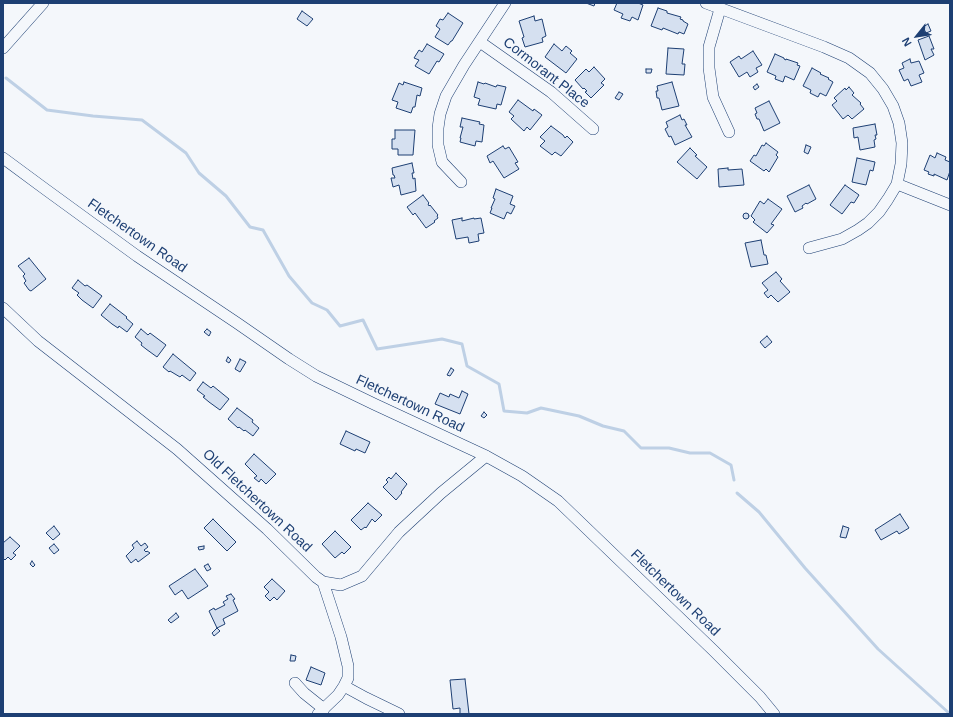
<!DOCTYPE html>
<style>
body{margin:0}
#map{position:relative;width:953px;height:717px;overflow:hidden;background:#f4f7fb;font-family:Arial,sans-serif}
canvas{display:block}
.frame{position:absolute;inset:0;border:4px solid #1d3f73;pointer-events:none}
.north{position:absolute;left:897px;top:16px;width:40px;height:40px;-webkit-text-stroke:3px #f4f7fb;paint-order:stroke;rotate:240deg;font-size:11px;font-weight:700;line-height:16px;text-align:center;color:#1d3f73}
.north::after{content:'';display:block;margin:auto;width:14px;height:18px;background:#1d3f73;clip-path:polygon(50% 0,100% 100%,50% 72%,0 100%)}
</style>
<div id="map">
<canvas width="953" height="717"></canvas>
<div class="frame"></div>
<div class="north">N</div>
</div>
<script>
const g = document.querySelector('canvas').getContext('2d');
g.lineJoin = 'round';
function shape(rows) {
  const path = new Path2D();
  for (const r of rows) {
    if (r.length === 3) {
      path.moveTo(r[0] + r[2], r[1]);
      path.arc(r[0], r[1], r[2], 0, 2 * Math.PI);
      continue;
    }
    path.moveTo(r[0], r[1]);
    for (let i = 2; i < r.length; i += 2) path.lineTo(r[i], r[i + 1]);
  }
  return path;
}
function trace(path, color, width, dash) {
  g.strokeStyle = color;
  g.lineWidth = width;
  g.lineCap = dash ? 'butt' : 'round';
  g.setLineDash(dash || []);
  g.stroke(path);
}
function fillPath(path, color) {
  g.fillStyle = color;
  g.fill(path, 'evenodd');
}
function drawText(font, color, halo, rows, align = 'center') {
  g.font = font + ' Arial,sans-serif';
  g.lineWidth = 3;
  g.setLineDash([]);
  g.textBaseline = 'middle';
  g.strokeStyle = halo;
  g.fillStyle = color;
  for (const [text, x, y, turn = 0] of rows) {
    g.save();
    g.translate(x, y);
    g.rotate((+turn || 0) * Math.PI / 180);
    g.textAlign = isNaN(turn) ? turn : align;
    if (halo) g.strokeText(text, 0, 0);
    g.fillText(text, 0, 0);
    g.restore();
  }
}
trace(shape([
 [6,78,47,110,93,116,142,120,186,153,199,173,226,196,250,227,263,230,289,276,312,303,327,310,340,326,363,320,377,349,442,339,462,344,467,366,499,384,504,411,527,413,541,408,579,416,603,426,624,431,641,448,669,448,690,453,710,453,731,465,734,480],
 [737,493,759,512,805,568,878,649,950,714]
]), '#bed0e5', 3);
const building = shape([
 [586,3,595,3,594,6,586,3],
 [617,3,638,3,643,5,638,20,632,17,630,21,621,18,623,14,614,10,617,3],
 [658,8,667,11,667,13,681,17,680,19,683,20,683,21,688,24,684,34,679,32,678,34,663,28,662,30,651,26,658,8],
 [302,11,313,19,307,26,297,19,302,11],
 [448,13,463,23,452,41,451,41,448,45,435,37,440,29,436,26,440,19,443,20,448,13],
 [534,16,535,21,542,19,546,36,542,38,543,42,525,47,522,38,524,37,519,21,534,16],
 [928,24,931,31,926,33,923,27,928,24],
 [929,36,934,49,931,49,934,55,925,60,918,40,929,36],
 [427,44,444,54,439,62,437,61,429,74,415,66,419,60,414,58,419,50,422,52,427,44],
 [554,44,562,51,566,46,572,51,570,53,577,59,566,73,545,57,554,44],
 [668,48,684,49,682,64,685,64,684,75,666,74,668,48],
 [753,51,762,65,756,68,758,72,750,77,747,72,739,77,730,62,739,56,741,59,753,51],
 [775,54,784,58,784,59,786,60,786,59,798,63,797,65,800,66,794,80,785,76,783,82,775,79,776,76,767,72,775,54],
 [910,59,911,63,919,61,924,73,919,75,922,82,911,86,908,79,904,81,899,70,904,68,902,63,910,59],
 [594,67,605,79,601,83,604,85,591,98,585,92,587,91,584,88,583,89,575,80,586,69,589,72,594,67],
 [812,68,821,73,820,74,829,78,828,79,833,82,826,96,820,93,818,97,810,93,811,90,803,86,812,68],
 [646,69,652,69,651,73,646,73,646,69],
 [404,82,422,88,420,96,417,95,415,107,413,107,411,113,396,108,398,102,392,100,399,83,403,85,404,82],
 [478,82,484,84,485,83,496,87,497,85,506,87,501,105,497,104,496,109,478,105,480,99,474,97,478,82],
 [672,82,679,106,662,110,659,98,657,98,656,91,658,91,657,86,672,82],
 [757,84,759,87,755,90,753,87,757,84],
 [849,87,854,93,852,95,861,103,860,104,864,109,852,119,848,115,843,119,832,105,837,101,834,98,845,88,846,90,849,87],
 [619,92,623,94,619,100,615,98,619,92],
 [518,100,533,111,534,109,542,115,530,130,527,127,524,131,511,119,514,116,509,112,518,100],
 [769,101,780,123,764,131,759,119,757,119,755,114,757,113,755,108,769,101],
 [680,115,682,120,684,119,687,125,685,125,692,137,675,145,671,136,669,137,665,129,668,127,666,122,680,115],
 [462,118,480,122,479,124,484,125,482,142,476,141,475,146,460,142,461,138,460,138,463,127,460,127,462,118],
 [875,124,877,135,875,135,876,139,874,140,875,147,860,150,858,137,854,138,853,128,875,124],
 [551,126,563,135,565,138,567,136,573,142,561,156,555,152,552,155,540,146,545,141,540,137,551,126],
 [395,130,415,130,413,155,398,155,398,149,392,149,392,139,395,139,395,130],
 [766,143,778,152,776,155,778,157,769,172,766,169,764,171,750,161,754,155,756,156,762,145,764,146,766,143],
 [806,145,811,147,808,154,804,152,806,145],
 [503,146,505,149,509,147,518,162,515,163,519,169,504,178,493,161,490,163,487,156,503,146],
 [690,148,697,155,695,156,707,167,697,179,677,162,690,148],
 [937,153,946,157,945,160,950,162,950,171,947,180,934,174,934,176,928,174,929,172,924,170,930,155,935,158,937,153],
 [857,158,875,162,873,171,870,170,866,185,852,182,857,158],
 [412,163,414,173,412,173,413,179,415,178,416,191,401,195,399,185,393,187,391,178,395,178,394,175,393,175,392,168,412,163],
 [728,168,728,170,742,169,744,185,719,187,718,169,728,168],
 [809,185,816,199,807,204,806,203,802,206,803,208,795,212,787,196,809,185],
 [845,185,859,195,854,203,851,202,842,214,830,205,845,185],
 [496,189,513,196,510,204,515,206,511,214,507,212,504,219,490,213,492,208,491,208,495,199,493,198,496,189],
 [423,195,429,203,428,204,429,206,430,205,438,215,437,216,438,218,434,221,435,222,426,228,415,213,413,215,407,207,423,195],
 [768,199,782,209,771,224,774,225,767,233,753,222,755,220,751,216,760,201,764,204,768,199],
 [746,216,3],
 [462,218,462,221,474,218,474,219,481,218,484,233,478,234,479,241,469,243,468,237,456,239,452,220,462,218],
 [761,240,764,255,766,255,768,264,751,267,745,243,761,240],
 [29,258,46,279,31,291,29,290,24,283,26,281,23,276,25,274,18,266,29,258],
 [776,272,782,279,780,281,790,292,778,302,771,295,768,298,764,293,768,290,762,283,776,272],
 [78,280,85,286,87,285,102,296,93,308,82,300,77,295,79,293,72,288,78,280],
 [110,304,127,317,126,318,133,324,127,332,119,326,118,328,112,324,101,315,110,304],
 [141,329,148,335,150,333,166,345,157,357,146,349,141,345,142,343,135,337,141,329],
 [207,329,211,332,209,336,204,332,207,329],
 [767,336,772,342,765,348,760,342,767,336],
 [173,354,196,373,190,381,182,375,180,377,170,371,169,372,163,367,173,354],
 [228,357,231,360,229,363,226,361,228,357],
 [240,359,246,362,240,372,235,369,240,359],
 [451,368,454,370,450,376,447,375,451,368],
 [203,382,211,388,213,386,229,399,220,410,209,402,203,397,205,396,197,390,203,382],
 [462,391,468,394,460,414,435,404,440,393,449,397,450,394,459,398,462,391],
 [237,408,253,420,252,422,259,428,253,436,245,430,244,431,239,427,238,428,228,419,237,408],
 [484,412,487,415,484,418,481,416,484,412],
 [346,431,370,442,365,453,356,449,355,451,340,444,346,431],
 [254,454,276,474,266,484,261,479,259,482,254,478,257,476,245,464,254,454],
 [396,473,407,484,401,492,402,493,396,500,383,487,388,482,386,480,389,477,391,479,396,473],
 [368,503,382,515,375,522,372,519,366,528,365,527,361,530,351,520,368,503],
 [900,514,909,528,899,534,897,531,881,540,875,530,900,514],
 [213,519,236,542,227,551,204,528,213,519],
 [54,526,60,534,53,540,46,533,54,526],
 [843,526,849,528,846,538,840,537,843,526],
 [335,531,351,547,344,554,342,552,335,558,322,544,335,531],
 [10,537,20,546,13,553,16,555,11,560,8,557,5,560,3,558,3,543,10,537],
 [137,541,141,546,145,543,148,547,144,550,146,552,147,551,150,553,138,562,136,559,131,563,126,556,134,548,132,545,137,541],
 [54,544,59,550,54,554,49,548,54,544],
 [204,546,204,549,199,550,198,547,204,546],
 [32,561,35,565,33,567,30,564,32,561],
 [208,564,211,569,207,571,204,566,208,564],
 [195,569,208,586,188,599,182,590,175,595,169,586,195,569],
 [272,579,285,591,277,600,274,597,270,601,265,596,269,592,264,587,272,579],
 [231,594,235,599,233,600,238,611,223,619,225,624,217,628,209,611,214,608,215,610,225,605,223,602,228,599,226,596,231,594],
 [176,613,179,617,171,623,168,620,176,613],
 [217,628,220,631,214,636,212,633,217,628],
 [291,655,296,656,295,661,290,661,291,655],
 [311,667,325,673,321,685,306,680,311,667],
 [465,679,469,714,460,714,460,708,453,709,450,680,465,679]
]);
fillPath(building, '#d5e0f0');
trace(building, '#1d3f73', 1);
const minor = shape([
 [706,3,824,47,849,58,870,73,883,89,893,106,899,123,902,143,901,164,897,184,888,199,879,212,868,223,858,230,842,239,809,248],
 [720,9,709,47,709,68,713,97,729,132],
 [480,42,551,92,593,129],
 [3,48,43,3],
 [3,158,45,189,137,256,237,323,289,359,316,376,374,404,486,456,522,476,558,501,714,651,760,697,774,714],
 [461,182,442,162,438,145,438,128,440,114,446,96,464,65,505,3],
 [897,184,950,205],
 [3,308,38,341,177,449,267,529,316,577,323,582,341,585,362,576,399,532,441,493,486,456],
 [295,683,304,693,324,709],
 [344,686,366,698,399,714],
 [318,714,338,695,344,686,348,678,348,666,341,637,323,582]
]);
trace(minor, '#1d3f73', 12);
trace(minor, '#f4f7fb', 11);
drawText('14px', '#1d3f73', '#f4f7fb', [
 ["Cormorant Place",546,73,38],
 ["Fletchertown Road",137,236,35],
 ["Fletchertown Road",410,404,25],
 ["Old Fletchertown Road",257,501,43],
 ["Fletchertown Road",675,593,44]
]);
</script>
